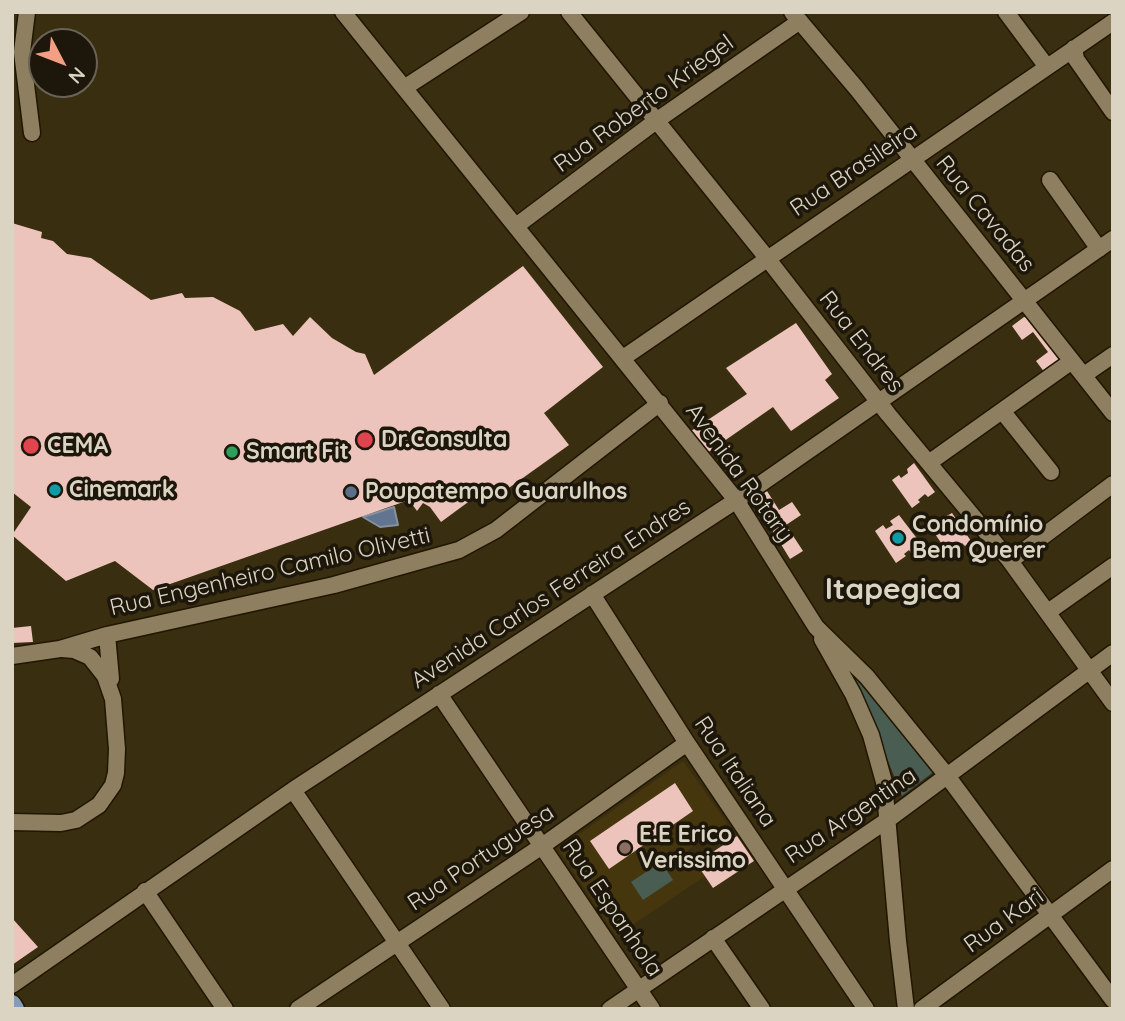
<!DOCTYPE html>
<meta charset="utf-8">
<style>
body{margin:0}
#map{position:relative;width:1125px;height:1021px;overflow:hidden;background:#3a2e10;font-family:Quicksand,sans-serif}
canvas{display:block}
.frame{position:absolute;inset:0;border:14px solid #dbd4c3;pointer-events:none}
.north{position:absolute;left:28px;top:28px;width:70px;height:70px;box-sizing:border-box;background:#1d170b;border:2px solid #696355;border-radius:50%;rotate:132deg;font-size:19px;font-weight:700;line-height:28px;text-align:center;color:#dbd4c3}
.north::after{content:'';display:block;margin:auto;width:24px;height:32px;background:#f39f84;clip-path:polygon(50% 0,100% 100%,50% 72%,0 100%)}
</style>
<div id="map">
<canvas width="1125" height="1021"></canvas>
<div class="frame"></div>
<div class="north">N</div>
</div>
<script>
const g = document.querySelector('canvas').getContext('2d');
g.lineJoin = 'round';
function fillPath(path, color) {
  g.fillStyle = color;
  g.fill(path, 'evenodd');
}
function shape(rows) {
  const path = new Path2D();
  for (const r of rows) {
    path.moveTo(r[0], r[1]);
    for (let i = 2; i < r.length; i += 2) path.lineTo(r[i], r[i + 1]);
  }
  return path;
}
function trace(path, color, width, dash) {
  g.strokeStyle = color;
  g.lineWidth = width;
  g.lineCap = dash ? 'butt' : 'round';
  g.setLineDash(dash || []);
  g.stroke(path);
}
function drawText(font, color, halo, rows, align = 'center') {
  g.font = font + ' Quicksand,sans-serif';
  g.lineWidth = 7;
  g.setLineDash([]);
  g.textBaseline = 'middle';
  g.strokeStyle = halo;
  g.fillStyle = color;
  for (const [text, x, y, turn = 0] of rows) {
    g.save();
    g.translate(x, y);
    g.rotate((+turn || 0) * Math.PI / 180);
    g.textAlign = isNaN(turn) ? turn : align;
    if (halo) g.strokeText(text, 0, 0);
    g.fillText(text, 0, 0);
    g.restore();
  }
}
fillPath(shape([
 [683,761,727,823,688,850,705,876,616,936,558,849]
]), '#45360e');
fillPath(shape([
 [855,678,936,770,902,796],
 [661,862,673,880,643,900,631,882]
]), '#495d52');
const water = shape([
 [394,507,398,525,380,527,363,517,394,507]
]);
fillPath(water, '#617490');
trace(water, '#86919f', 2);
fillPath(shape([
 [12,223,42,232,41,238,53,241,67,254,91,258,151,300,182,293,185,298,213,297,240,311,255,331,283,324,293,336,310,317,332,338,356,352,365,354,374,375,523,266,603,367,544,413,569,445,499,495,490,486,441,522,430,507,423,503,417,511,409,500,153,590,115,561,66,581,12,535,31,507,12,492],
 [1024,317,1029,318,1059,358,1059,363,1045,373,1036,361,1048,352,1033,332,1022,340,1012,326],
 [796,323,832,374,825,380,839,398,791,431,773,407,707,453,691,431,747,394,726,368],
 [914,463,935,492,928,497,925,494,918,500,920,502,912,508,892,480,899,475,901,478,908,473,907,469],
 [767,491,779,510,792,502,801,515,786,525,803,551,790,559,755,502,756,498],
 [952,513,971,541,965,546,962,543,957,548,958,551,950,556,931,528,937,523,940,526,946,521,943,518],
 [899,515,922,545,911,553,909,550,904,554,906,556,896,563,875,531,883,525,886,529,893,525,890,521],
 [31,626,33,642,12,643,12,628],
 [675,783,693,811,609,869,590,841],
 [737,836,754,861,713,888,696,863],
 [12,918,38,947,12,965]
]), '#edc4bb');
const minor = shape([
 [27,12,22,52,32,133],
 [343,12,736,500,816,627,867,677,948,777,1113,1000],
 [569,12,767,258,888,414,1010,561,1113,703],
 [792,12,857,89,1113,413],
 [1006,12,1047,67],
 [1074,48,1076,59,1113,112],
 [404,88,521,12],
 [1050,180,1099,249],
 [516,226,656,121,800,21],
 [623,358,1113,22],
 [1084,375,1113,355],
 [1003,412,1051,472],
 [930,462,1072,361],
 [1010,561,1113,484],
 [592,594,687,743,866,1009],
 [1048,612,1113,566],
 [107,635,111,679],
 [822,639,853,694,871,735,884,782,898,941,906,1009],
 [12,656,60,649,107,635,334,585,459,550,496,530,660,403],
 [439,694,652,1009],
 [293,790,442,1009],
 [12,822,61,823,76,820,99,805,113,785,116,773,117,749,113,699,105,676,90,657,74,650,62,649],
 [145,891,225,1009],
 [713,938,762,1009],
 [12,985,293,790,749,492,1113,239],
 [298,1009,542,846,687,743],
 [610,1009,886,821,1113,653],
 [922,1009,1113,869]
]);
const major = shape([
 [12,1004,15,1009]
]);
trace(minor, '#211600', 19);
trace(major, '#211600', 21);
trace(minor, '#8d7f5f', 16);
trace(major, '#859cb6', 18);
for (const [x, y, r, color] of [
 [365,440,9,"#e0444e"],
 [31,446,9,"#e0444e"],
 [232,452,7,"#2e9e5b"],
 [55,490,7,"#0f9aa8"],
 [351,492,7,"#5c6f8a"],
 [898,538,7,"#0f9aa8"],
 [625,848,7,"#8d6e63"]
]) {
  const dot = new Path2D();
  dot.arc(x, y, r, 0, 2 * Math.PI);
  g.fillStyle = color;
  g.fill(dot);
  trace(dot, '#1d170b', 2.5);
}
drawText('23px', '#dbd4c3', '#1d170b', [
 ["Rua Roberto Kriegel",644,104,-36],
 ["Rua Brasileira",854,170,-34],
 ["Rua Cavadas",985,214,51],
 ["Rua Endres",861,342,52],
 ["Avenida Rotary",739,473,54],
 ["Rua Engenheiro Camilo Olivetti",270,572,-13],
 ["Avenida Carlos Ferreira Endres",551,594,-33],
 ["Rua Italiana",735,772,56],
 ["Rua Argentina",851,816,-34],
 ["Rua Portuguesa",481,858,-34],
 ["Rua Espanhola",612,908,56],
 ["Rua Kari",1004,921,-36]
]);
drawText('bold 23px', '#dbd4c3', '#1d170b', [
 ["Dr.Consulta",381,440],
 ["CEMA",47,446],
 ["Smart Fit",246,452],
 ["Cinemark",69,490],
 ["Poupatempo Guarulhos",365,492],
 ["Condomínio",912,525],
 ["Bem Querer",912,551],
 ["E.E Erico",639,835],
 ["Verissimo",639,861]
], 'left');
drawText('bold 30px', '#dbd4c3', '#1d170b', [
 ["Itapegica",893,590]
]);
</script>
